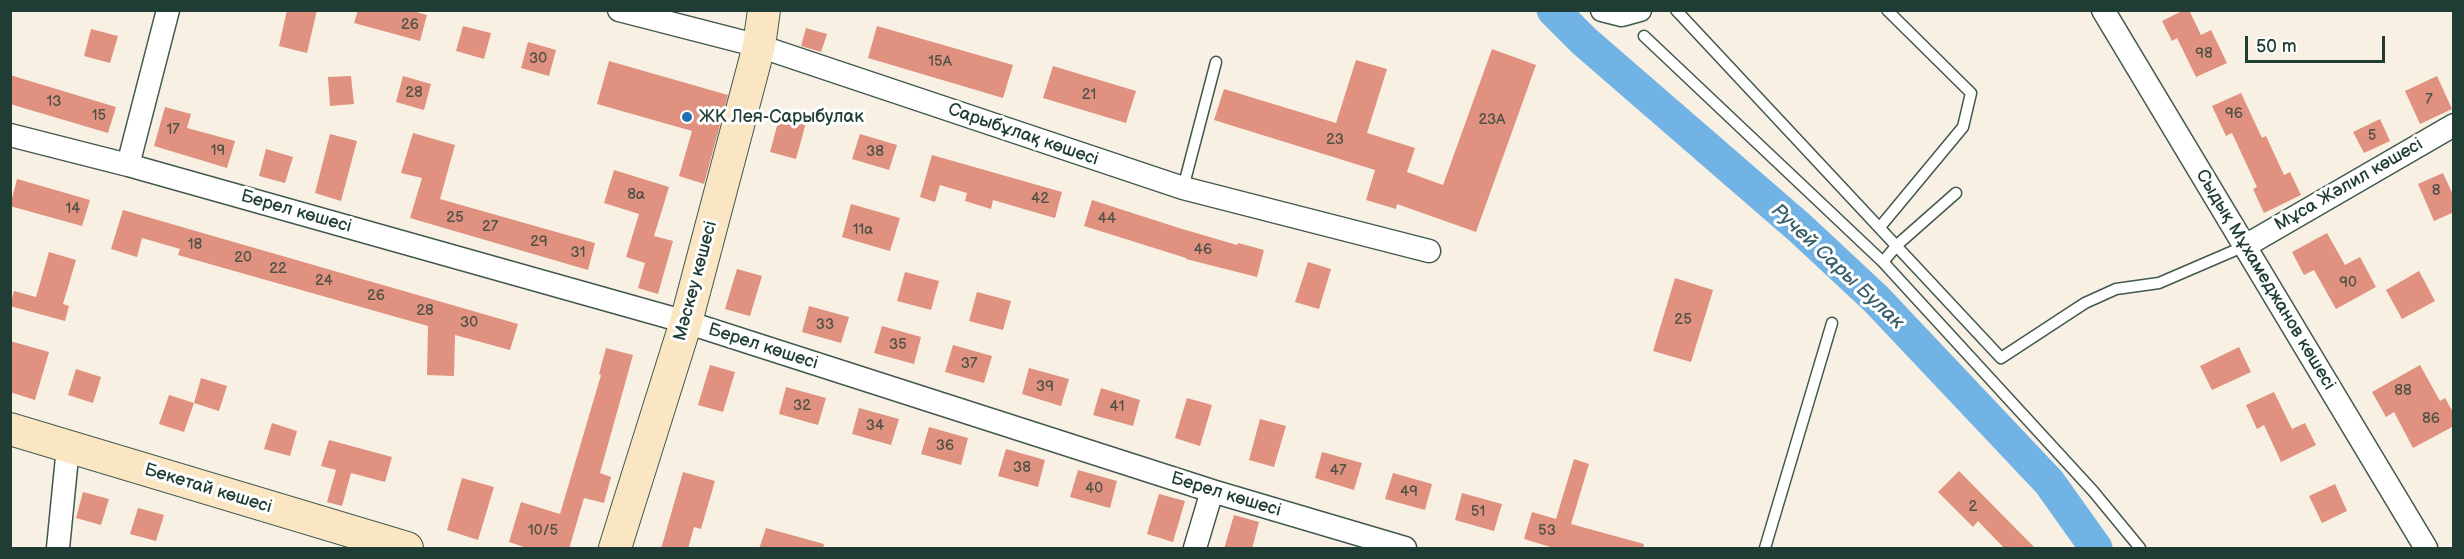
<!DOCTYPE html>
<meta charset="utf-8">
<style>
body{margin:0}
#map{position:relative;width:2464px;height:559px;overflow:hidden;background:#f8f1e3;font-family:"Balsamiq Sans",sans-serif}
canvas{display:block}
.frame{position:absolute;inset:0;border:12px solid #1f3d34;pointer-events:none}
.scale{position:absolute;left:2245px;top:36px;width:140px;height:27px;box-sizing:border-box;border:3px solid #1f3d34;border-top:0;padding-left:8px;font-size:18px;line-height:21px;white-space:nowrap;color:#1f3d34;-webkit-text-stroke:4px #fff;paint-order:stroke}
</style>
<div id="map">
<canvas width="2464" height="559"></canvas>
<div class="frame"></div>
<div class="scale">50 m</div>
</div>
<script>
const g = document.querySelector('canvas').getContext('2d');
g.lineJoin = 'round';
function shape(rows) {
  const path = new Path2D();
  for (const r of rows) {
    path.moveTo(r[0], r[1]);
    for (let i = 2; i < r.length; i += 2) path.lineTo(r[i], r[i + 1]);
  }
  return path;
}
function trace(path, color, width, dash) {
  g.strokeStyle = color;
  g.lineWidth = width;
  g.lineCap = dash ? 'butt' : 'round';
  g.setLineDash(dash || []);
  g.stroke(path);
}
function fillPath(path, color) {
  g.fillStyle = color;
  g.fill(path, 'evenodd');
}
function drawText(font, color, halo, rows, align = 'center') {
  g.font = font + ' "Balsamiq Sans",sans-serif';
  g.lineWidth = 6;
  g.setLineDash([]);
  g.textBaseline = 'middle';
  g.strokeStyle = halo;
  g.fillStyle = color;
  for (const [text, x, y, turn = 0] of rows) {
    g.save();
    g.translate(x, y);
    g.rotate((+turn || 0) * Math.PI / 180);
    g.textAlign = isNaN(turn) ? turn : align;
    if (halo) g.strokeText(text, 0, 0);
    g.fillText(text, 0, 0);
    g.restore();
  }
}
trace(shape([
 [1553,10,1584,41,1801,229,1876,299,2049,482,2096,548]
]), '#72b3e6', 33);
fillPath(shape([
 [287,10,317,10,307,53,279,46],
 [358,10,409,10,427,15,420,41,354,23],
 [2184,10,2189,10,2201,35,2211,30,2227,63,2196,77,2177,38,2172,41,2162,21],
 [463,26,491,33,484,59,456,51],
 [877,26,1013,65,1003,98,868,58],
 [806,28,827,34,821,52,801,46],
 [91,29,118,36,110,63,84,56],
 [528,42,556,50,549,76,521,68],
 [1492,49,1536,65,1476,232,1397,204,1396,209,1366,200,1375,170,1214,120,1224,89,1336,123,1356,60,1387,69,1367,133,1415,148,1407,172,1443,185],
 [609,61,728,95,704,184,679,176,692,131,597,104],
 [1053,66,1136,91,1126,123,1043,98],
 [10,75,116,107,108,133,10,104],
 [351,76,354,104,330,106,328,77],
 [403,76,431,84,424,110,396,102],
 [2437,76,2452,109,2420,124,2405,91],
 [2241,93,2262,138,2266,136,2284,175,2290,172,2301,195,2264,213,2253,189,2257,187,2232,133,2226,136,2212,106],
 [165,107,191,114,187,128,235,141,227,168,154,146],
 [781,111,807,119,796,159,770,152],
 [2380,119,2390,141,2364,153,2353,132],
 [413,133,455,145,440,199,595,243,588,270,410,218,422,178,401,173],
 [330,134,357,141,341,201,315,193],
 [860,134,897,145,889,170,852,159],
 [266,149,293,157,285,183,259,176],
 [932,155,1062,192,1055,218,993,200,991,209,965,201,967,193,940,185,935,202,920,197],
 [614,170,669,187,654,236,673,241,658,294,638,288,645,263,626,257,639,214,604,203],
 [2443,173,2454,197,2454,212,2434,221,2418,184],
 [17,179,90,200,82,226,10,206],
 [1092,200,1179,228,1237,245,1238,243,1264,250,1257,277,1186,259,1186,258,1084,226],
 [851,204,900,218,890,251,842,237],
 [123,210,518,324,510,350,455,335,454,376,427,375,428,326,178,255,180,249,142,238,137,257,111,249],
 [2327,233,2345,265,2360,257,2376,287,2336,309,2314,270,2304,275,2292,252],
 [49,252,76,260,63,304,69,306,65,321,10,306,14,291,36,297],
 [1308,262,1331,269,1319,309,1295,302],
 [737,269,762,276,750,316,725,309],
 [2419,271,2435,301,2402,319,2386,290],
 [905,272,939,281,931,310,897,301],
 [1675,278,1713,290,1691,362,1653,351],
 [977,292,1011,301,1003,330,969,321],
 [809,306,849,317,841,343,802,332],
 [882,326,921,337,914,364,874,353],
 [10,341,49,352,35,400,10,392],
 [953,345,992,356,984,383,945,372],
 [2239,347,2251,372,2212,390,2200,366],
 [606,348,633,355,600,473,611,477,604,503,584,498,569,549,530,549,509,542,521,502,560,514,601,375,599,374],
 [710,365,735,372,723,412,698,405],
 [2420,365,2440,401,2445,398,2454,414,2454,426,2413,448,2394,412,2386,417,2372,392],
 [1029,368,1069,379,1061,406,1022,394],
 [76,369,101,377,93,403,68,395],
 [201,378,227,386,219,411,194,403],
 [786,387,826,398,818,425,779,414],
 [1101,388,1140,400,1133,426,1093,415],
 [2274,392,2292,429,2305,423,2316,445,2281,462,2264,425,2257,429,2246,405],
 [169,395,194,403,184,432,159,424],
 [1187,398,1212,405,1200,446,1175,438],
 [859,408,899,419,891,445,852,434],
 [1260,419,1286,426,1274,467,1249,460],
 [272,423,297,431,290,456,264,449],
 [929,427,968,438,961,465,921,454],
 [329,440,392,457,385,482,351,473,342,506,327,502,336,470,321,466],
 [1006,449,1045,460,1038,487,998,476],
 [1322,452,1362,463,1354,490,1315,478],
 [1574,459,1589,464,1571,524,1644,544,1643,549,1557,549,1524,539,1532,512,1556,519],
 [1078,470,1117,481,1110,508,1070,497],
 [1959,471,2036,549,2005,549,1978,521,1973,527,1938,492],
 [683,472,715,481,701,529,694,527,688,549,661,549],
 [1393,473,1432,484,1425,510,1385,499],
 [462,478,494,487,478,540,447,530],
 [2335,484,2347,511,2322,523,2309,496],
 [83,492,109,499,101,525,76,518],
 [1462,493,1502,504,1494,531,1455,520],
 [1159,494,1185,501,1173,542,1147,534],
 [138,508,164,515,156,541,130,534],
 [1234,515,1259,522,1252,549,1224,549],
 [766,528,824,544,823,549,759,549]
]), '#e0917f');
const lane = shape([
 [1676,10,2001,358,2085,303,2116,289,2159,283,2245,246],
 [1644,36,1883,262,2093,491,2140,548],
 [1183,188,1216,62],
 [1880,227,1963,127,1971,93,1887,10],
 [1883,262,1897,245,1956,193],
 [1765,548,1832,323]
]);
const street = shape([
 [619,10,759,46,1183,188,1429,251],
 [1602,10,1622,15,1640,10],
 [2103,10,2426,548],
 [10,135,128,165,686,322,1212,491,1405,548],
 [128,165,168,10],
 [2245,246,2454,125],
 [58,548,68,447],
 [1195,548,1212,491]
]);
const secondary = shape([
 [10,429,407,548],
 [615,548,686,322,759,46,764,10]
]);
trace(lane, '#40584e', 13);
trace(street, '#40584e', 25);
trace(secondary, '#40584e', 34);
trace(lane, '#fff', 10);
trace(street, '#fff', 22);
trace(secondary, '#fbe6c4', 32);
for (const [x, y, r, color] of [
 [687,117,6,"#1f6fb2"]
]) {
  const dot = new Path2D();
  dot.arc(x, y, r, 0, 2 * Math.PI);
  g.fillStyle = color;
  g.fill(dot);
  trace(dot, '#fff', 2);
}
drawText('15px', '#4f5247', null, [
 ["26",410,25],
 ["98",2204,54],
 ["30",538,59],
 ["15А",940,62],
 ["28",414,93],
 ["21",1089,95],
 ["7",2429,100],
 ["13",54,102],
 ["96",2234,114],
 ["15",99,116],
 ["23А",1492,120],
 ["17",173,130],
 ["5",2372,136],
 ["23",1335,140],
 ["19",218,151],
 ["38",875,152],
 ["8",2436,191],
 ["8а",636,195],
 ["42",1040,199],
 ["14",73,209],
 ["25",455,218],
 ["44",1107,219],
 ["27",490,227],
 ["11а",863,230],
 ["29",539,242],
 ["18",195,245],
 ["46",1203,250],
 ["31",578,253],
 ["20",243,258],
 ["22",278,269],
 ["24",324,281],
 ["90",2348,283],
 ["26",376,296],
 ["28",425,311],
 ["25",1683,320],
 ["30",469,323],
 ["33",825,325],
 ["35",898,345],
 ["37",969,364],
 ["39",1045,387],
 ["88",2403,391],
 ["32",802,406],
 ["41",1117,407],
 ["86",2431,419],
 ["34",875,426],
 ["36",945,446],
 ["38",1022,468],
 ["47",1338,471],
 ["40",1094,489],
 ["49",1409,492],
 ["2",1973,507],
 ["51",1478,512],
 ["10/5",543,531],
 ["53",1547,531]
]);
drawText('18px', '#1f3d34', '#fff', [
 ["ЖК Лея-Сарыбулак",699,117]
], 'left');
drawText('18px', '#1f3d34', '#fff', [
 ["Сарыбұлақ көшесі",1023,135,19],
 ["Мұса Жәлил көшесі",2349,185,-30],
 ["Берел көшесі",296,212,16],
 ["Сыдық Мұхамеджанов көшесі",2265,280,59],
 ["Мәскеу көшесі",696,281,-75],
 ["Берел көшесі",763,347,18],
 ["Бекетай көшесі",208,489,17],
 ["Берел көшесі",1226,495,17]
]);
drawText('italic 20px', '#386069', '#fff', [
 ["Ручей Сары Булак",1837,267,43]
]);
</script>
